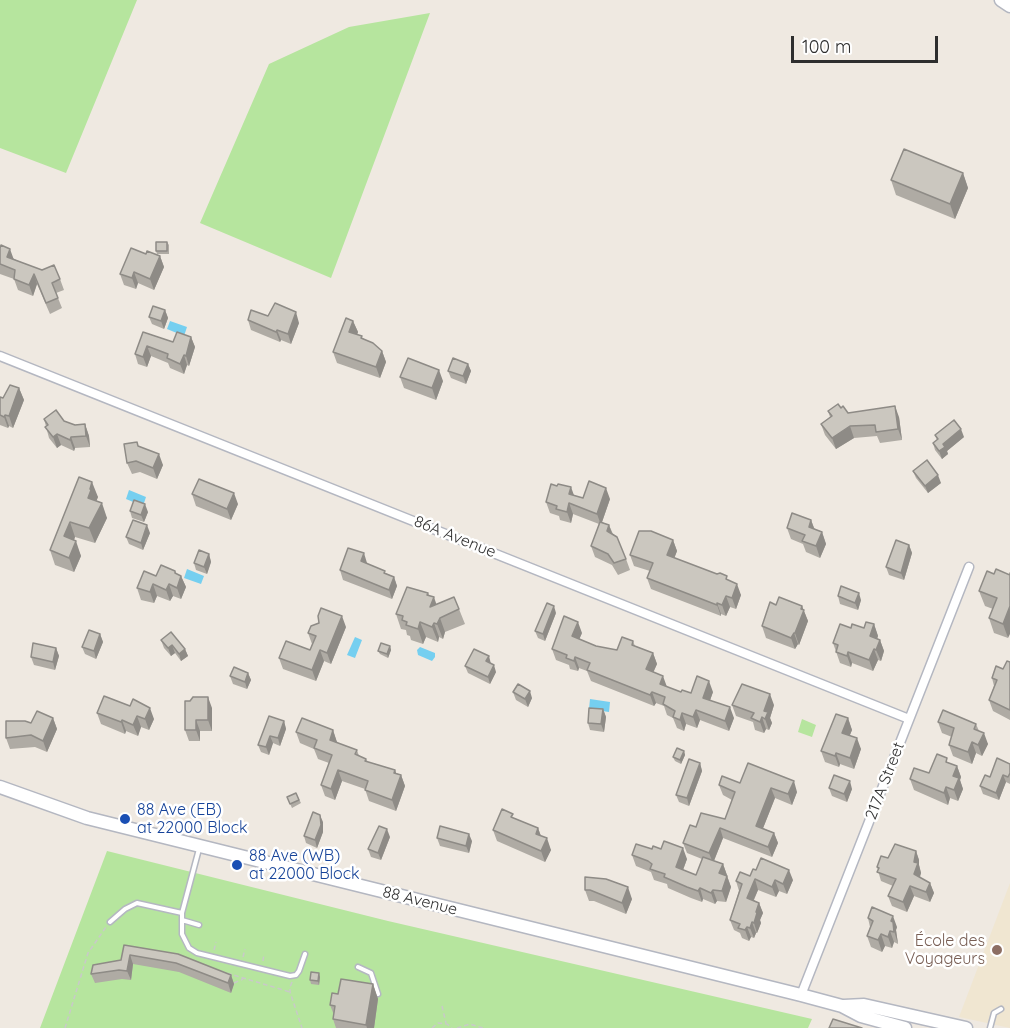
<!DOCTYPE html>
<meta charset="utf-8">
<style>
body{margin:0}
#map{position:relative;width:1010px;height:1028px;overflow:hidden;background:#efe9e1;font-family:Quicksand,sans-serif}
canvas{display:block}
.scale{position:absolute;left:791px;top:36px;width:147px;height:27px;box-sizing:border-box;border:3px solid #2e2e2e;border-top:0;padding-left:8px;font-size:18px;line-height:21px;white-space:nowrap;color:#2e2e2e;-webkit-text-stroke:4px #fff;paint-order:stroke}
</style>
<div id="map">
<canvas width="1010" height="1028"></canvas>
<div class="scale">100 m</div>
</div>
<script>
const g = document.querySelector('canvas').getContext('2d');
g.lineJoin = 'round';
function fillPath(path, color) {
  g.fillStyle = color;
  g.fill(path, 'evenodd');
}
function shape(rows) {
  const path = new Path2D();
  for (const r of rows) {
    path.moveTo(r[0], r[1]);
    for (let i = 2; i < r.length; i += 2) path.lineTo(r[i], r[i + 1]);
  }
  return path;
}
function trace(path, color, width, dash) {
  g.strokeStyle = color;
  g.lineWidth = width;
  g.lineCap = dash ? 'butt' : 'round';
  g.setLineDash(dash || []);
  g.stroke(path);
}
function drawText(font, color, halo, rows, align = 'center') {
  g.font = font + ' Quicksand,sans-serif';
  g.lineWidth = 5;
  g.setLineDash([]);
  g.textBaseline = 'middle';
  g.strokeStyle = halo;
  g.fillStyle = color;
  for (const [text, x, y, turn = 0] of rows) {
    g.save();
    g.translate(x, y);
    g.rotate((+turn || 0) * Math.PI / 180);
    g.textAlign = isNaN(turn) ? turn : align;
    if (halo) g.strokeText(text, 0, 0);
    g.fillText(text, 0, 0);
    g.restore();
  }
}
fillPath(shape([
 [1010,883,1010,1028,959,1017]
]), '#f0e6d1');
fillPath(shape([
 [0,0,137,0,66,173,0,148],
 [430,13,331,278,200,223,269,64,349,27],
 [802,719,816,725,812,737,798,732],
 [107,851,388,921,812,1019,808,1028,40,1028]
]), '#b6e59e');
fillPath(shape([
 [170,321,187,327,184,336,167,329],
 [129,490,146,497,143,506,126,499],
 [187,569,204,576,201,584,184,578],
 [355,637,362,640,355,658,347,655],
 [420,647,435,653,435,657,432,661,418,655,417,650],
 [590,699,610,702,609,712,589,709]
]), '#75cff0');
const lane = shape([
 [199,849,182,913,182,934,189,948,197,953,290,976,296,975,299,971,305,954],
 [182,920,199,925],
 [110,922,125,909,137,903,182,913],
 [358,967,371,973,378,994],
 [990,1028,994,1013,1001,1009]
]);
const street = shape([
 [0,356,909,719],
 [801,995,969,567]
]);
const secondary = shape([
 [1001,0,1010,6],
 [0,787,87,818,801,995,842,1006,861,1016,905,1028],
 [844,1006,864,1005,966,1028]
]);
trace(lane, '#b4b7c1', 7);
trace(street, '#b4b7c1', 11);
trace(secondary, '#b4b7c1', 15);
trace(shape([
 [214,950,216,942],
 [243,957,245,949],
 [263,961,264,954],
 [220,971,290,992],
 [292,982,290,987,290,992,302,1028],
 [234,983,243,979],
 [442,1006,446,1023],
 [65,1028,88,953,106,927],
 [432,1028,438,1023,447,1024,452,1028],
 [457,1028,470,1024,483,1028]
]), '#c9c9c9', 1.5, [4.5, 3]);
trace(lane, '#fff', 4);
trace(street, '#fff', 8);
trace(secondary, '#fff', 12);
fillPath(shape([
 [963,173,968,188,955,219,896,195,891,180],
 [167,242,169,245,169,254,157,254,156,251],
 [0,248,14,259,60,279,64,290,56,293,62,308,50,314,37,284,33,296,18,290,14,279,0,274],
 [146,254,160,256,164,267,154,290,138,283,136,289,124,285,120,274],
 [165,310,168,318,164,329,152,324,149,317],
 [268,316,299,323,291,344,281,340,280,342,251,330,248,320],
 [353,321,358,332,357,334,382,351,386,362,380,378,337,363,333,352],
 [143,332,173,342,191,337,195,347,189,366,187,365,184,374,170,368,168,363,151,356,147,367,138,364,135,354],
 [468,364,471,371,466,384,451,378,448,371],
 [400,377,443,381,436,400,404,388],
 [19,388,24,400,13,428,9,426,8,428,0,425,0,397,3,398],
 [841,408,848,413,899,417,902,440,880,443,877,436,854,438,836,449,825,435,821,424,830,417,828,411],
 [44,419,64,421,75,425,85,424,89,436,90,447,75,448,74,451,61,445,57,448,49,438],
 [935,435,964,437,947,451,948,454,942,459,935,450,933,443,937,440],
 [139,446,163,465,157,479,140,472,132,474,127,463],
 [913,471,941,483,928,493,916,478],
 [79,477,98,497,96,501,107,518,95,543,75,537,74,540,81,556,74,572,55,565,50,550],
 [557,486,574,496,583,498,610,499,602,522,609,525,613,534,626,559,630,570,618,575,612,565,595,557,591,546,599,524,573,514,571,523,560,520,559,516,550,513,546,502],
 [192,494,238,504,231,520,196,506],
 [130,511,148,512,144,522,132,518],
 [811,520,815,530,822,532,826,544,820,558,806,552,803,544,791,539,787,528],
 [150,533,143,550,129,544,126,537],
 [673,540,677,551,674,558,728,580,741,595,736,609,730,607,726,616,721,614,721,616,651,589,647,578,650,571,634,566,630,555],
 [909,545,912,553,904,580,889,575,886,567],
 [209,554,211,562,207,574,196,570,194,563],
 [367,563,367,564,394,577,397,586,392,599,343,580,340,570],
 [176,574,181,576,186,587,181,599,173,596,170,601,157,596,154,603,141,600,137,588,156,576],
 [994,574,1008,638,994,633,989,618,993,609,985,606,979,591],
 [429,596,436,604,459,609,465,624,445,632,443,639,439,637,438,642,426,637,423,644,411,640,410,636,407,635,406,630,401,629,396,614],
 [838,596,861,600,858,610,840,604],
 [776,605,802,606,808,621,799,645,798,644,795,649,766,638,762,626],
 [556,613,545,641,538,638,535,631],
 [874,624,878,636,877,639,880,640,884,651,881,661,878,660,873,671,852,663,851,667,840,663,833,643,851,628,864,628],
 [346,627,331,664,324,661,316,681,283,669,279,658,310,650,312,644,308,633],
 [582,633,579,639,596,646,617,650,633,641,635,646,653,653,657,664,653,672,667,687,681,692,691,693,713,692,710,700,734,718,729,731,700,720,697,728,686,724,684,731,677,728,673,718,667,715,664,706,656,703,654,706,591,681,587,671,579,668,578,671,570,669,569,665,556,660,552,649],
 [100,634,103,642,96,659,85,654,82,647],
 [161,640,185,649,188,656,181,661,175,653,171,656,164,648],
 [390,646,391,650,388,658,380,654,378,651],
 [56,648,59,656,55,670,34,665,31,657],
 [1010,662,1010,720,993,711,989,700,994,686,992,678],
 [465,666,496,672,490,684,468,673],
 [248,673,251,680,247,689,233,684,230,676],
 [513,692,532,698,528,707,516,700],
 [104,696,154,719,149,730,141,727,138,736,126,731,125,734,101,724,97,713],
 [190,701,212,708,212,731,200,731,200,741,189,741,185,730],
 [732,705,774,705,770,718,772,723,769,730,766,729,764,733,755,730,753,722,736,716],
 [603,709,606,717,604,732,590,730,588,723],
 [53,718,57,729,47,752,35,747,10,749,6,738,31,723],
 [848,718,852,730,850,735,861,749,854,769,840,764,839,767,825,762,821,751],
 [284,721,286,729,280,746,273,743,269,755,261,752,258,745],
 [938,722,976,724,979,731,988,744,982,756,976,753,972,764,953,756,949,745,952,737,942,733],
 [333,730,337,743,357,750,359,756,366,759,368,762,395,770,396,773,401,775,405,786,396,811,369,801,365,789,342,781,335,800,325,796,321,785,329,763,318,759,314,749,300,743,296,732],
 [684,751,685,755,681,764,675,761,673,757],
 [700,763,702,771,689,806,679,802,676,795],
 [949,763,957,766,961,777,960,780,963,789,958,801,950,798,948,805,914,790,910,779,929,773],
 [1010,764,1010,784,1006,782,999,800,983,794,980,786,990,777],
 [740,783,797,792,792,805,775,798,763,828,774,833,778,843,772,857,723,838,714,861,723,864,731,887,726,902,717,901,715,904,703,899,702,902,691,898,668,888,667,884,654,880,651,872,636,866,632,855,652,849,661,849,687,859,683,870,696,875,702,859,687,853,683,843,696,827,725,819,732,800,723,795,719,785],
 [829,788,852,789,847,802,832,796],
 [296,793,301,803,292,808,287,797],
 [514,818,538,828,541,836,551,850,545,862,497,841,493,830],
 [323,822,323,832,317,848,306,843,304,836],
 [390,837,381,860,371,857,368,849],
 [437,838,472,841,469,853,440,846],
 [916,851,919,860,919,865,921,873,920,878,930,883,934,893,930,902,914,896,907,912,892,906,888,896,893,886,881,881,877,867,888,858],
 [750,876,793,880,787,894,779,891,776,897,758,890,754,900,759,903,763,913,760,920,761,923,757,933,756,933,754,938,751,937,749,941,742,938,740,933,734,930,730,920,739,891,736,881],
 [585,877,632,899,626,914,594,901,589,901,585,890],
 [868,918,897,927,896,930,898,944,894,942,892,948,885,946,882,952,871,947,867,936,870,927],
 [124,945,231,975,234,984,231,993,179,972,133,964,131,980,122,979,95,983,91,974,121,960],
 [320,977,319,985,311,984,310,980],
 [373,984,378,999,374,1028,336,1028,333,1019,334,1015,330,1005,338,994]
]), '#afaba4');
fillPath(shape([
 [963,173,968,188,955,219,950,204],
 [10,249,14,260,7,257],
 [160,256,164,267,154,290,150,279],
 [134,272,138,283,136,289,132,278],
 [34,274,37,284,33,296,29,285],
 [165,310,168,318,164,329,161,321],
 [296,312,299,323,291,344,288,334],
 [353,321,358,332,354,343,349,332],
 [277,330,281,340,280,342,276,332],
 [191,337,195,347,189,366,186,356],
 [147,346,151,356,147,367,143,357],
 [382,351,386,362,380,378,376,367],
 [184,355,187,365,184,374,180,364],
 [468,364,471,371,466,384,463,376],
 [439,370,443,381,436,400,432,388],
 [19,388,24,400,13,428,9,416],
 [895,406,899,417,902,440,898,429],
 [5,415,9,426,8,428,4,417],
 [85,424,89,436,90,447,86,436],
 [850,426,854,438,836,449,832,438],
 [961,429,964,437,947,451,948,454,942,459,939,451,943,444],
 [57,434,61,445,57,448,53,437],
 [71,437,75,448,74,451,70,440],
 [159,454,163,465,157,479,153,468],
 [938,475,941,483,928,493,925,486],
 [92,482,98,497,96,502,88,498,90,489],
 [571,487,575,498,574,506,569,494],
 [606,488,610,499,601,525,597,514],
 [234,493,238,504,231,520,227,509],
 [102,503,107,518,95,543,89,528],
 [569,503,573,514,571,523,567,512],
 [145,504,148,512,144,522,141,515],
 [811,520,815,531,809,527],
 [70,522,75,537,70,551,64,536],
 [147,525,150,533,143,550,141,543],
 [609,525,613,536,607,531],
 [822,532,826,544,820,558,816,546],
 [673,540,677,551,671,567,667,555],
 [76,541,81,556,74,572,69,558],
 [909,545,912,553,904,580,901,573],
 [364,553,367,563,364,571,361,561],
 [209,554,211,562,207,574,204,567],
 [175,571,179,582,181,576,186,587,181,599,177,588,175,573],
 [394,577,397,586,392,599,389,590],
 [153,584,157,596,154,603,150,592],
 [169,584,173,596,170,601,166,590],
 [737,584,741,595,736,609,732,598],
 [428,593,432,603,434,597,439,612,435,622,427,595],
 [859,593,861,600,858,610,855,603],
 [726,596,730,607,726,616,722,605],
 [717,603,721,614,721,616,717,605],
 [554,606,556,613,545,641,543,634],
 [802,606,808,621,799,645,795,633],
 [1010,606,1010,634,1008,638,1003,624],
 [342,616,346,627,331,664,327,653],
 [440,618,445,632,443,639,437,624],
 [420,622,426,637,423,644,418,629],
 [578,622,582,633,576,647,572,636],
 [434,623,439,637,438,642,432,627],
 [874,624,878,636,874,647,870,636],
 [794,633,798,644,795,649,791,638],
 [100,634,103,642,96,659,94,651],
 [880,640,884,651,881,661,876,650],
 [172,645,175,653,171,656,168,648],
 [390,646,391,650,388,658,387,654],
 [56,648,59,656,55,670,53,662],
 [185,649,188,656,181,661,179,654],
 [874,649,878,660,873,671,869,660],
 [320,650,324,661,316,681,312,670],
 [848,652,852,663,851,667,847,656],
 [653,653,657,664,650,680,646,669],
 [489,656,491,664,486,661],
 [575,657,579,668,578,671,574,661],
 [494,665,496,672,490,684,488,677],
 [248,673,251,680,247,689,245,682],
 [663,676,667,687,660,684],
 [709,681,713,692,707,709,703,698],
 [530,691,532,698,528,707,525,699],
 [652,692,656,703,654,706,650,695],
 [770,694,774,705,770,718,772,723,769,730,765,719,764,711],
 [208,697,212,708,212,731,208,720],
 [730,707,734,718,729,731,725,721],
 [150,708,154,719,149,730,145,719],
 [603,709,606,717,604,732,601,724],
 [696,710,700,720,697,728,693,717],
 [682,713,686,724,684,731,680,720],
 [137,716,141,727,138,736,133,725],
 [762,717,766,729,764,733,760,722],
 [53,718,57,729,47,752,43,741],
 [848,718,852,730,846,744,842,733],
 [122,720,126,731,125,734,121,722],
 [196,720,200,731,200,741,196,730],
 [284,721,286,729,280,746,278,738],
 [333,730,337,742,334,751,330,740],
 [984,733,988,744,982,756,978,745],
 [270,736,273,743,269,755,266,747],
 [857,738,861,749,854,769,850,758],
 [972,742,976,753,972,764,968,752],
 [684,751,685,755,681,764,680,760],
 [836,753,840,764,839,767,835,756],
 [700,763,702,771,689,806,687,798],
 [957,766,961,777,960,780,963,789,958,801,954,790,953,776],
 [338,770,342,781,335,800,331,789],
 [395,770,399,781,401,775,405,786,396,811,392,800],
 [1003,775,1006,782,999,800,996,793],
 [794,781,797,792,792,805,788,794],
 [850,781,852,789,847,802,844,794],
 [946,787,950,798,948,805,944,793],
 [771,788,775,798,760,836,756,826],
 [320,815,323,822,323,832,317,848,315,840],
 [538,828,542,839,536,834],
 [720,828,723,838,713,863,709,853],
 [387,829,390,837,381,860,378,853],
 [774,833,778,843,772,857,768,847],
 [469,834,472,841,469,853,466,846],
 [547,838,551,850,545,862,541,851],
 [683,848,687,859,680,878,676,867],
 [916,851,919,860,919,865,921,873,917,884,914,874,914,862],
 [723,864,727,875,723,884,719,873],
 [789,870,793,880,787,894,783,884],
 [727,876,731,887,726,902,722,891],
 [755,879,758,890,750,908,747,898],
 [775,880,779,891,776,897,772,887],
 [930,883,934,893,930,902,926,892],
 [910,886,914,896,907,912,903,902],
 [628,887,632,899,626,914,622,903],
 [700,888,703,899,702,902,698,891],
 [713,890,717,901,715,904,711,893],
 [759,903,763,913,760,920,761,923,757,933,754,923,756,912],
 [893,916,897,927,896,930,898,944,891,921],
 [752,922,756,933,754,938,750,928],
 [747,927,751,937,749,941,745,930],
 [890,931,894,942,892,948,888,937],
 [881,934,885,946,882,952,878,940],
 [130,955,133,964,131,980,127,971],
 [319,973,320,977,319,985,318,981],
 [231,975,234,984,231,993,228,983],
 [373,984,378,999,374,1028,367,1028,366,1025]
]), '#8e8b86');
const building = shape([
 [904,149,963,173,950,204,891,180,904,149],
 [156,242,167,242,167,251,156,251,156,242],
 [1,245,10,249,7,257,42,270,54,265,60,279,52,283,58,298,46,303,34,274,29,285,14,279,15,270,0,264,0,248,1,245],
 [131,248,146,254,147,251,160,256,150,279,134,272,132,278,120,274,131,248],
 [275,303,296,312,288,334,277,330,276,332,248,320,251,310,268,316,275,303],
 [153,306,165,310,161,321,149,317,153,306],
 [346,318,353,321,349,332,362,336,361,338,373,343,382,351,376,367,333,352,346,318],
 [143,332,173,342,177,332,191,337,186,356,184,355,180,364,167,358,168,354,147,346,143,357,135,354,143,332],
 [408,358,439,370,432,388,400,377,408,358],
 [453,358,468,364,463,376,448,371,453,358],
 [10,385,19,388,9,416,5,415,4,417,0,415,0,397,3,398,10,385],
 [838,404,841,408,843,406,848,413,895,406,898,429,876,432,875,425,850,426,832,438,821,424,832,416,828,411,838,404],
 [56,410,64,421,75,425,85,424,86,436,71,437,70,440,57,434,53,437,45,427,48,425,44,419,56,410],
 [954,420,961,429,943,444,945,447,939,451,933,443,938,439,935,435,954,420],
 [137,442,138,446,159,454,153,468,136,461,127,463,124,444,137,442],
 [927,460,938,475,925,486,913,471,927,460],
 [79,477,92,482,90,489,91,490,88,498,102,503,89,528,70,522,64,536,76,541,69,558,50,550,79,477],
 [199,479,234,493,227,509,192,494,199,479],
 [589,481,606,488,597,514,569,503,567,512,556,509,557,506,546,502,551,484,557,486,558,484,571,487,569,494,583,498,589,481],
 [134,500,145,504,141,515,130,511,134,500],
 [792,513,811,520,809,527,822,532,816,546,802,541,805,535,787,528,792,513],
 [133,520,147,525,141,543,126,537,133,520],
 [600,522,609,525,607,531,617,537,626,559,614,563,608,554,591,546,600,522],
 [639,531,651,531,673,540,667,555,717,574,720,573,727,576,726,579,737,584,732,598,726,596,722,605,717,603,717,605,647,578,653,563,630,555,639,531],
 [896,540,909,545,901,573,886,567,896,540],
 [348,548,364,553,361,561,385,571,384,573,394,577,389,590,340,570,348,548],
 [199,550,209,554,204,567,194,563,199,550],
 [161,565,175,571,175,573,181,576,177,588,169,584,166,590,153,584,150,592,137,588,144,571,156,576,161,565],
 [996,569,1010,575,1010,573,1010,606,1003,624,989,618,997,598,979,591,987,571,994,574,996,569],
 [841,586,859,593,855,603,838,596,841,586],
 [407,587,428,593,427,595,434,597,430,607,454,597,459,609,440,618,437,624,434,623,432,627,420,622,418,629,406,625,407,622,402,620,403,616,396,614,407,587],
 [779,597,802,606,801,609,804,610,795,633,794,633,791,638,762,626,770,602,776,605,779,597],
 [547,603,554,606,543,634,535,631,547,603],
 [321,608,342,616,327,653,320,650,312,670,279,658,286,641,310,650,316,636,308,633,311,626,319,623,318,616,321,608],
 [564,616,578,622,572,636,596,646,617,650,622,637,633,641,632,645,653,653,646,669,663,676,660,684,681,692,682,690,691,693,697,676,709,681,703,698,730,707,725,721,696,710,693,717,682,713,680,720,673,717,675,711,663,704,665,697,652,692,650,695,587,670,590,663,575,657,574,661,566,658,567,655,552,649,564,616],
 [866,622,874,624,870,636,880,640,876,650,874,649,869,660,848,652,847,656,836,652,838,645,833,643,840,624,851,628,852,624,864,628,866,622],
 [89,630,100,634,94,651,82,647,89,630],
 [171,632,185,649,179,654,172,645,168,648,161,640,171,632],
 [33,643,56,648,53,662,31,657,33,643],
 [381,643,390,646,387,654,378,651,381,643],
 [474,649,489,656,486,661,494,665,488,677,465,666,474,649],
 [1007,661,1010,662,1010,710,989,700,997,680,992,678,996,666,1003,669,1007,661],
 [234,667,248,673,245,682,230,676,234,667],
 [518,684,530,691,525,699,513,692,518,684],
 [742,684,770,694,764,711,768,712,765,719,762,717,760,722,751,718,754,713,732,705,742,684],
 [104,696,130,706,133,699,150,708,145,719,137,716,133,725,122,720,121,722,97,713,104,696],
 [193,697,208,697,208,720,196,720,196,730,185,730,185,701,190,701,193,697],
 [589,708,603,709,601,724,588,723,589,708],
 [943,710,976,724,974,729,984,733,978,745,972,742,968,752,949,745,954,728,938,722,943,710],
 [37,711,53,718,43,741,31,735,6,738,6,721,25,721,31,723,37,711],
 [836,714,848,718,842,733,857,738,850,758,836,753,835,756,821,751,836,714],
 [269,716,284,721,278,738,270,736,266,747,258,745,269,716],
 [302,718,333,730,330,740,357,750,355,754,366,759,365,761,395,770,394,773,401,775,392,800,365,790,368,781,338,770,331,789,321,785,332,755,314,748,317,740,296,732,302,718],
 [677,748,684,751,680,760,673,757,677,748],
 [937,754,947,758,946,762,957,766,953,776,959,778,954,790,946,787,944,793,910,779,914,768,929,773,937,754],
 [997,758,1010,764,1010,773,1008,777,1003,775,996,793,980,786,985,775,990,777,997,758],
 [689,759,700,763,687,798,676,795,689,759],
 [748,763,794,781,788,794,771,788,756,826,774,833,768,847,720,828,709,853,683,843,690,825,696,827,701,813,725,819,735,792,719,785,722,776,740,783,748,763],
 [834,775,850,781,844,794,829,788,834,775],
 [296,793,299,800,290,804,287,797,296,793],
 [502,809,513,814,511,817,538,828,536,834,547,838,541,851,493,830,502,809],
 [313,812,320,815,321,825,315,840,304,836,313,812],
 [379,826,387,829,378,853,368,849,379,826],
 [440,826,469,834,466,846,437,838,440,826],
 [664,841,683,848,676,867,696,875,703,857,723,864,719,873,727,876,722,891,713,890,711,893,700,888,698,891,687,887,664,877,665,874,650,869,652,864,648,861,632,855,636,844,652,849,653,846,661,849,664,841],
 [895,844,916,851,914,862,918,863,914,874,930,883,926,892,910,886,903,902,888,896,896,879,877,872,879,868,877,867,881,856,888,858,895,844],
 [761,858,789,870,783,884,775,880,772,887,755,879,747,898,759,903,756,912,757,913,754,923,752,922,750,928,747,927,745,930,738,928,740,924,730,920,742,884,736,881,740,872,750,876,753,869,756,870,761,858],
 [585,877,606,879,628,887,622,903,590,890,585,890,585,877],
 [872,907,893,916,891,921,893,922,894,932,890,931,888,937,881,934,878,940,867,936,873,921,868,918,872,907],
 [124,945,178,954,231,975,228,983,176,963,130,955,127,971,119,970,91,974,93,965,121,960,124,945],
 [311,972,319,973,318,981,310,980,311,972],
 [341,979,373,984,366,1025,333,1019,335,1006,330,1005,332,993,338,994,341,979],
 [833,1019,862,1028,829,1028,833,1019]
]);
fillPath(building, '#cbc7bf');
trace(building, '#8e8b86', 1.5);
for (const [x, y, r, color] of [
 [125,819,6,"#1a4fb4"],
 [237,865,6,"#1a4fb4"],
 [997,950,6,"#8d6e63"]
]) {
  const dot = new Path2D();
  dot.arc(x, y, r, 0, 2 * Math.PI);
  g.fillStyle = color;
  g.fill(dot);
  trace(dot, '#fff', 2);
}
drawText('16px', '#2e2e2e', '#fff', [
 ["86A Avenue",455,537,22],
 ["217A Street",885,781,-69],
 ["88 Avenue",420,901,14]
]);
drawText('16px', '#164399', '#fff', [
 ["88 Ave (EB)",137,810],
 ["at 22000 Block",137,828],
 ["88 Ave (WB)",249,856],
 ["at 22000 Block",249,874]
], 'left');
drawText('16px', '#785e54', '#fff', [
 ["École des",985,941],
 ["Voyageurs",985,959]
], 'right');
</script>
